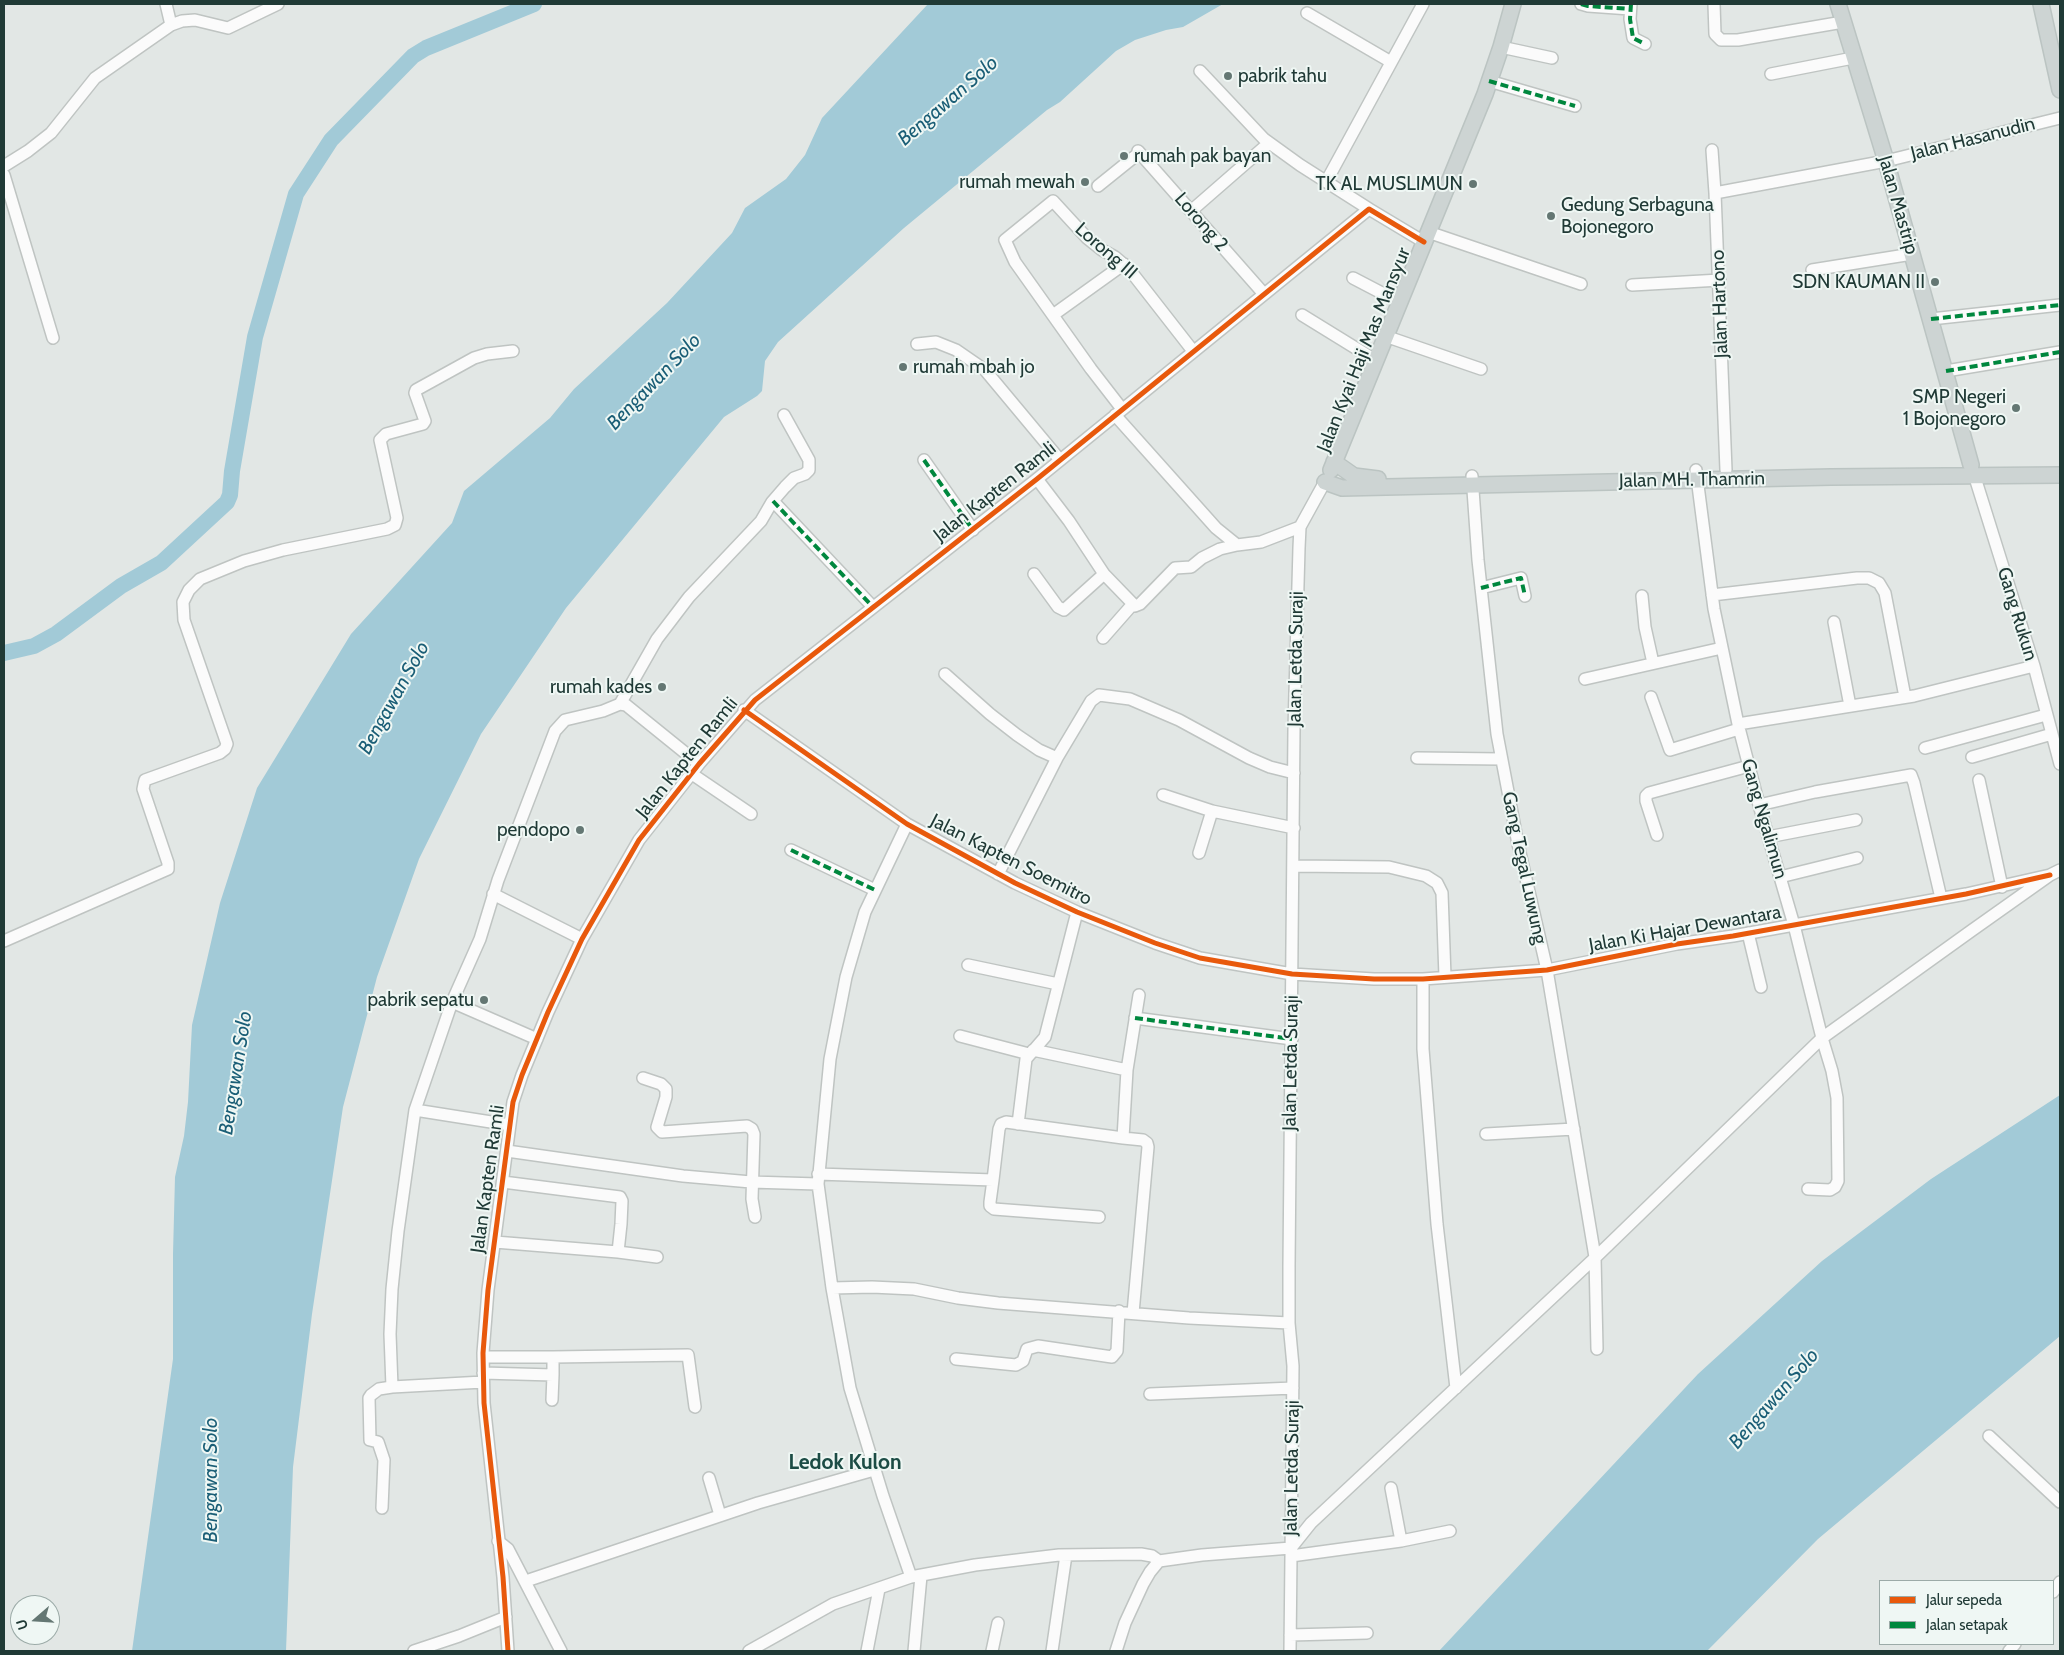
<!DOCTYPE html>
<style>
body{margin:0}
#map{position:relative;width:2064px;height:1655px;overflow:hidden;background:#e2e7e5;font-family:Cabin,sans-serif}
canvas{display:block}
.frame{position:absolute;inset:0;border:5px solid #203a36;pointer-events:none}
.legend{position:absolute;left:1879px;top:1580px;width:175px;height:65px;box-sizing:border-box;background:#eff7f4;border:1px solid #9caba8;margin:0;padding:6px 9px;list-style:none;font-size:15px;color:#203a36}
.legend li{display:flex;align-items:center;gap:10px;height:25px}
.legend b{width:25px;border:1px solid #9caba8}
.north{position:absolute;left:10px;top:1595px;width:50px;height:50px;box-sizing:border-box;background:#eff7f4;border:1px solid #9caba8;border-radius:50%;rotate:251deg;font-size:14px;font-weight:700;line-height:20px;text-align:center;color:#203a36}
.north::after{content:'';display:block;margin:auto;width:18px;height:22px;background:#647773;clip-path:polygon(50% 0,100% 100%,50% 72%,0 100%)}
</style>
<div id="map">
<canvas width="2064" height="1655"></canvas>
<div class="frame"></div>
<ul class="legend">
<li><b style="height:6px;background:#e8590c"></b>Jalur sepeda</li>
<li><b style="height:6px;background:#00873e"></b>Jalan setapak</li>
</ul>
<div class="north">U</div>
</div>
<script>
const g = document.querySelector('canvas').getContext('2d');
g.lineJoin = 'round';
function fillPath(path, color) {
  g.fillStyle = color;
  g.fill(path, 'evenodd');
}
function shape(rows) {
  const path = new Path2D();
  for (const r of rows) {
    path.moveTo(r[0], r[1]);
    for (let i = 2; i < r.length; i += 2) path.lineTo(r[i], r[i + 1]);
  }
  return path;
}
function trace(path, color, width, dash) {
  g.strokeStyle = color;
  g.lineWidth = width;
  g.lineCap = dash ? 'butt' : 'round';
  g.setLineDash(dash || []);
  g.stroke(path);
}
function drawText(font, color, halo, rows, align = 'center') {
  g.font = font + ' Cabin,sans-serif';
  g.lineWidth = 4;
  g.setLineDash([]);
  g.textBaseline = 'middle';
  g.strokeStyle = halo;
  g.fillStyle = color;
  for (const [text, x, y, turn = 0] of rows) {
    g.save();
    g.translate(x, y);
    g.rotate((+turn || 0) * Math.PI / 180);
    g.textAlign = isNaN(turn) ? turn : align;
    if (halo) g.strokeText(text, 0, 0);
    g.fillText(text, 0, 0);
    g.restore();
  }
}
fillPath(shape([
 [928,4,1223,4,1183,27,1166,30,1135,40,1116,51,1060,102,1047,110,904,228,778,342,765,361,762,391,757,396,724,417,566,608,481,734,419,859,377,977,343,1107,312,1314,293,1467,286,1651,132,1651,173,1359,173,1254,175,1177,184,1136,188,1102,192,1025,220,903,257,788,351,634,452,523,464,491,550,418,574,389,667,303,732,233,745,208,786,179,805,155,822,118],
 [2060,1095,2060,1336,1818,1539,1707,1651,1439,1651,1698,1374,1822,1261,1931,1179]
]), '#a2cad7');
trace(shape([
 [4,653,34,646,56,634,121,586,161,563,227,502,230,495,232,471,255,337,296,194,331,140,413,56,426,48,534,4]
]), '#a2cad7', 16);
const minor = shape([
 [166,4,171,25],
 [1581,4,1588,6,1630,9],
 [1631,4,1630,19,1633,38,1645,44],
 [1714,4,1715,34,1721,40,1738,40,1843,22],
 [1307,13,1391,62],
 [1501,47,1552,58],
 [1200,71,1264,139,1300,165,1369,209],
 [1771,74,1853,58],
 [1489,81,1575,106],
 [1712,150,1715,193],
 [1138,151,1264,294],
 [4,166,28,151,51,133,95,78,171,25,182,21,195,20,228,28,278,4],
 [4,175,53,338],
 [1326,182,1423,4],
 [1098,186,1139,153],
 [1191,211,1269,143],
 [1428,232,1581,284],
 [1812,270,1912,254],
 [1353,278,1399,302],
 [1632,285,1720,280],
 [1053,315,1124,264],
 [1302,315,1375,360],
 [1931,319,2060,305],
 [1385,336,1481,369],
 [917,344,936,342,956,350,985,370,1060,460],
 [1946,371,2060,352],
 [1122,409,1091,369,1015,262,1005,240,1053,201,1087,238,1102,250,1115,257,1129,269,1193,351],
 [1115,415,1216,528,1237,545,1261,542,1300,527],
 [924,460,973,530],
 [1972,468,2034,666,2060,764],
 [1696,470,1714,609,1738,724,1759,805,1794,925,1822,1038,1832,1071,1837,1098,1838,1181,1835,1187,1830,1190,1808,1189],
 [1726,470,1715,193,1886,161,2060,118],
 [1472,476,1478,560,1497,734,1518,844,1547,970,1595,1257,1597,1349],
 [1037,479,1069,521,1104,574,1135,606,1140,604,1175,568,1191,567,1202,558,1220,549,1237,545],
 [773,501,873,607],
 [1034,574,1058,607,1064,610,1104,574],
 [1481,588,1521,578,1525,596],
 [1712,595,1857,578,1869,578,1879,583,1885,593,1905,697],
 [1642,596,1645,627,1653,663],
 [1834,622,1850,706],
 [1103,638,1132,605],
 [945,674,990,714,1017,735,1039,750,1057,758],
 [1585,679,1722,648],
 [1651,697,1670,750,1739,729],
 [620,704,657,639,689,597,761,521,772,502,785,487,794,478,805,474,809,470,809,460,784,415],
 [744,710,907,824,1015,883,1077,912,1155,943,1200,958,1292,974,1374,979,1423,979,1547,970,1677,944,1733,936,1966,894,2050,875],
 [1738,724,1914,696,2034,666],
 [1925,748,2046,715],
 [1972,757,2052,734],
 [1417,758,1501,759],
 [692,774,751,814],
 [1979,780,2002,887],
 [1163,795,1212,811],
 [1759,805,1815,792,1911,775,1914,783,1941,898],
 [907,824,865,912,846,977,830,1059,818,1184,832,1288,850,1388,883,1496,911,1577],
 [1657,835,1646,801,1646,796,1649,793,1749,766],
 [1768,837,1856,820],
 [791,850,875,890],
 [1199,853,1212,811,1294,828],
 [1293,866,1389,867,1426,876,1437,883,1442,893,1445,977],
 [998,874,1057,758,1091,701,1099,695,1130,699,1179,720,1249,758,1270,767,1294,773],
 [1780,877,1857,858],
 [493,894,582,939],
 [1748,933,1761,987],
 [4,941,168,869,168,863,143,789,144,784,145,780,220,753,225,749,227,744,184,620,183,602,189,590,200,579,244,561,283,550,387,529,395,525,397,518,380,440,386,434,423,424,425,421,415,393,416,390,474,358,487,354,513,351],
 [968,965,1058,984],
 [1423,979,1423,1049,1437,1224,1456,1388],
 [452,1002,537,1039],
 [1135,1018,1292,1039],
 [960,1036,1029,1054],
 [1033,1050,1127,1070],
 [643,1078,661,1084,666,1089,666,1097,657,1127,662,1132,747,1126,752,1129,754,1134,752,1199,755,1217],
 [415,1110,510,1125],
 [1018,1124,1026,1059,1045,1037,1077,912],
 [1486,1134,1574,1129],
 [507,1151,683,1176,751,1182,818,1184],
 [818,1174,993,1180,999,1129,1001,1124,1006,1122,1123,1138],
 [993,1180,990,1202,990,1206,994,1209,1099,1217],
 [503,1182,620,1197,622,1201,621,1224,618,1252,657,1257],
 [495,1242,618,1252],
 [832,1288,872,1287,914,1289,958,1298,998,1303,1189,1318,1289,1323],
 [1133,1313,1148,1147,1147,1143,1143,1140,1123,1138,1127,1070,1139,995],
 [483,1357,553,1357,553,1375,483,1373],
 [553,1357,688,1355,695,1407],
 [956,1359,1016,1365,1023,1361,1027,1349,1038,1346,1112,1357,1117,1351,1119,1311],
 [392,1387,390,1334,392,1289,398,1231,415,1110,452,1002,480,939,498,880,555,731,565,720,603,711,620,704,626,705,699,764],
 [1150,1394,1293,1388],
 [552,1400,553,1375],
 [1989,1436,2060,1502],
 [709,1478,720,1515],
 [1391,1488,1401,1541],
 [382,1508,384,1460,378,1442,370,1440,369,1398,371,1395,379,1389,392,1387,483,1382],
 [498,1541,508,1549,561,1651],
 [1291,1556,1401,1541,1450,1531],
 [526,1581,758,1503,874,1470],
 [2053,1592,2060,1582],
 [1290,1635,1367,1633],
 [414,1651,459,1636,506,1617],
 [508,1651,503,1577,484,1403,483,1353,488,1290,513,1102,522,1075,548,1012,582,939,639,840,699,764,755,700,1037,479,1369,209,1424,242],
 [749,1651,833,1604,911,1577,975,1565,1059,1555,1141,1554,1152,1556,1159,1561],
 [867,1651,879,1589],
 [914,1651,921,1576],
 [992,1651,998,1623],
 [1052,1651,1066,1555],
 [1116,1651,1125,1623,1143,1584,1150,1572,1159,1561,1202,1555,1291,1548,1311,1523,1598,1255,1822,1038,1971,931,2050,875,2060,870],
 [1290,1651,1293,1366,1289,1323,1289,1267,1294,729,1299,548,1300,527,1322,487],
 [2009,1651,2015,1644]
]);
const major = shape([
 [1838,4,1886,161,1971,465],
 [2041,4,2060,90],
 [1334,462,1354,476,1378,479],
 [1331,470,1485,94,1501,47,1513,4],
 [1325,482,1342,488,1831,477,2060,475]
]);
trace(minor, '#bfc4c2', 14);
trace(major, '#bbc4c2', 18);
trace(minor, '#fbfbfb', 11);
trace(major, '#cdd4d3', 15);
trace(shape([
 [1581,4,1588,6,1630,9],
 [1631,4,1630,19,1633,38,1645,44],
 [1489,81,1575,106],
 [1931,319,2060,305],
 [1946,371,2060,352],
 [924,460,973,530],
 [773,501,873,607],
 [1481,588,1521,578,1525,596],
 [791,850,875,890],
 [1135,1018,1292,1039]
]), '#00873e', 4, [8, 4]);
trace(shape([
 [744,710,907,824,1015,883,1077,912,1155,943,1200,958,1292,974,1374,979,1423,979,1547,970,1677,944,1733,936,1966,894,2050,875],
 [508,1651,503,1577,484,1403,483,1353,488,1290,513,1102,522,1075,548,1012,582,939,639,840,699,764,755,700,1037,479,1369,209,1424,242]
]), '#e8590c', 5);
for (const [x, y, r, color] of [
 [1228,76,5,"#647773"],
 [1124,156,5,"#647773"],
 [1085,182,5,"#647773"],
 [1473,184,5,"#647773"],
 [1551,216,5,"#647773"],
 [1935,282,5,"#647773"],
 [903,367,5,"#647773"],
 [2016,408,5,"#647773"],
 [662,687,5,"#647773"],
 [580,830,5,"#647773"],
 [484,1000,5,"#647773"]
]) {
  const dot = new Path2D();
  dot.arc(x, y, r, 0, 2 * Math.PI);
  g.fillStyle = color;
  g.fill(dot);
  trace(dot, '#eff7f4', 2);
}
drawText('19px', '#203a36', '#eff7f4', [
 ["pabrik tahu",1238,76,"left"],
 ["rumah pak bayan",1134,156,"left"],
 ["rumah mewah",1075,182],
 ["TK AL MUSLIMUN",1463,184],
 ["Gedung Serbaguna",1561,205,"left"],
 ["Bojonegoro",1561,227,"left"],
 ["SDN KAUMAN II",1925,282],
 ["rumah mbah jo",913,367,"left"],
 ["SMP Negeri",2006,397],
 ["1 Bojonegoro",2006,419],
 ["rumah kades",652,687],
 ["pendopo",570,830],
 ["pabrik sepatu",474,1000]
], 'right');
drawText('19px', '#203a36', '#eff7f4', [
 ["Jalan Hasanudin",1973,139,-14],
 ["Jalan Mastrip",1898,205,74],
 ["Lorong 2",1201,222,49],
 ["Lorong III",1106,251,41],
 ["Jalan Hartono",1720,304,-92],
 ["Jalan Kyai Haji Mas Mansyur",1364,350,-68],
 ["Jalan MH. Thamrin",1692,480,-1],
 ["Jalan Kapten Ramli",995,492,-38],
 ["Gang Rukun",2017,614,73],
 ["Jalan Letda Suraji",1296,659,-89],
 ["Jalan Kapten Ramli",687,758,-51],
 ["Gang Ngalimun",1764,819,74],
 ["Jalan Kapten Soemitro",1011,860,27],
 ["Gang Tegal Luwung",1524,868,78],
 ["Jalan Ki Hajar Dewantara",1685,929,-10],
 ["Jalan Letda Suraji",1291,1063,-89],
 ["Jalan Kapten Ramli",488,1179,-82],
 ["Jalan Letda Suraji",1292,1468,-89]
]);
drawText('italic 20px', '#1a5e76', '#eff7f4', [
 ["Bengawan Solo",948,101,-41],
 ["Bengawan Solo",654,382,-46],
 ["Bengawan Solo",394,698,-61],
 ["Bengawan Solo",236,1073,-81],
 ["Bengawan Solo",1774,1399,-49],
 ["Bengawan Solo",211,1480,-90]
]);
drawText('bold 21px', '#1c4c45', '#eff7f4', [
 ["Ledok Kulon",845,1463]
]);
</script>
